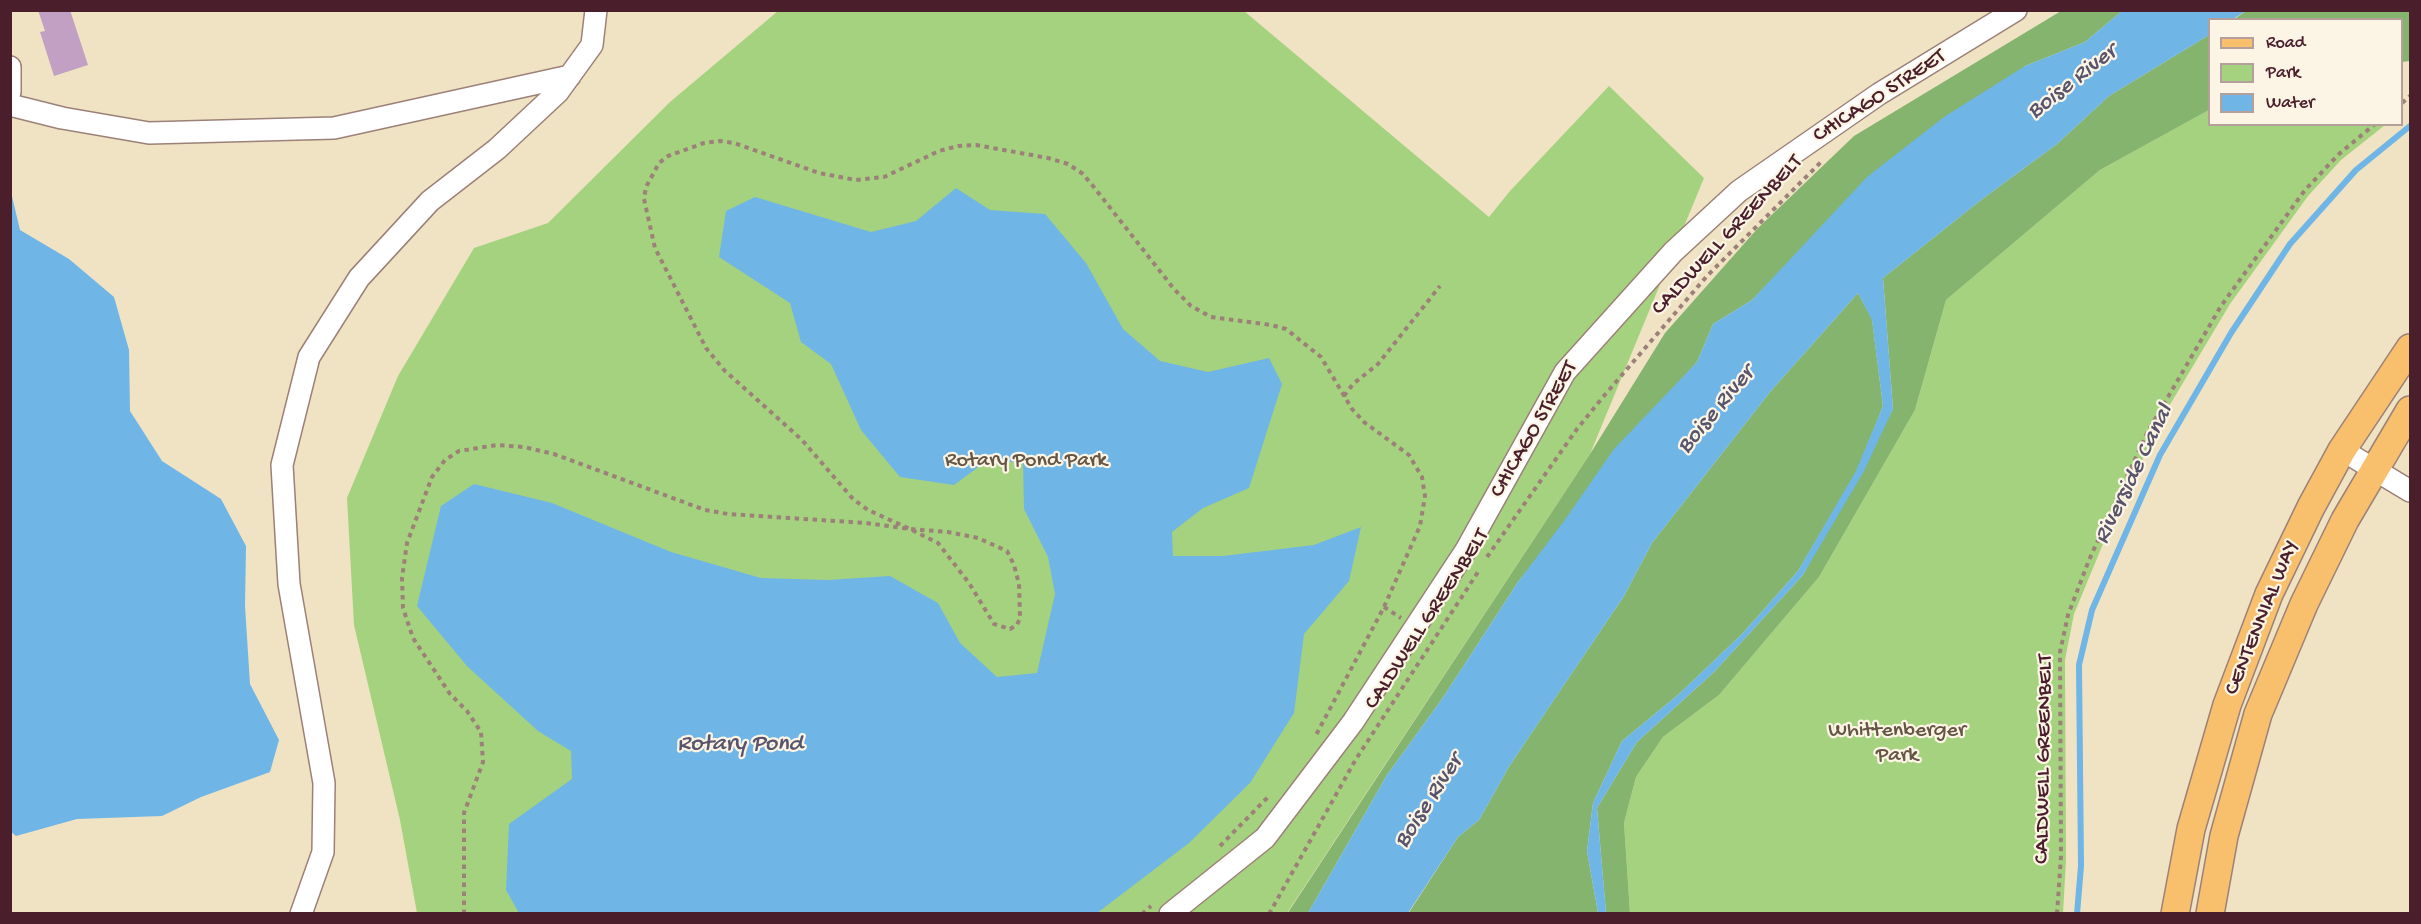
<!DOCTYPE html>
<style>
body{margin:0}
#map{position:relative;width:2421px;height:924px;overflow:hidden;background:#efe3c4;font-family:"Gochi Hand",sans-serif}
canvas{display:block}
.frame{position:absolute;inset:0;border:12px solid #4a1f2b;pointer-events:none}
.legend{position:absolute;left:2208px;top:18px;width:195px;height:108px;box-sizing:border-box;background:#fcf5e5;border:2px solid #b59f9b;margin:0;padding:8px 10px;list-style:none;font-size:18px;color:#4a1f2b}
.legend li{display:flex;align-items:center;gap:12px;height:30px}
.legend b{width:30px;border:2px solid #b59f9b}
</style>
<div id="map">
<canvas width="2421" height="924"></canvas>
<div class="frame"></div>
<ul class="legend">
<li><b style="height:8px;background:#f8bf6c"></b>Road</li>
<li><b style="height:16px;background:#a5d27f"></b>Park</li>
<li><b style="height:16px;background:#6fb5e6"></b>Water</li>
</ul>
</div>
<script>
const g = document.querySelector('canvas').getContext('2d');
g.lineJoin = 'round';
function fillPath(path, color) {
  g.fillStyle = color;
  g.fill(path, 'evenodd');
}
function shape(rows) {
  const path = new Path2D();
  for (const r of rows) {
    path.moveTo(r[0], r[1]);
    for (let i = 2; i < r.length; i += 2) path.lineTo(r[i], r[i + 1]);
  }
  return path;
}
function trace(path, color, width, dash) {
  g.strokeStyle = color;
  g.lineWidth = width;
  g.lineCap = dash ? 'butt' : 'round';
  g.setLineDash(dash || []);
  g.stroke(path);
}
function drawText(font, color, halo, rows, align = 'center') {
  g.font = font + ' "Gochi Hand",sans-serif';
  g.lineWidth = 4.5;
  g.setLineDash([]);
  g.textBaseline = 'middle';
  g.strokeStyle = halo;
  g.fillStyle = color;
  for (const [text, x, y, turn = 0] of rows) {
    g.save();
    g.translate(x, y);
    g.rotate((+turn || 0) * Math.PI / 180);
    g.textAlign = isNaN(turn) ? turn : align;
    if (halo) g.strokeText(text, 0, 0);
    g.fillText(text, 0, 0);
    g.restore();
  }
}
fillPath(shape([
 [778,11,1244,11,1489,217,1510,191,1609,86,1704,178,1590,454,1287,913,417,913,400,820,354,625,347,498,398,376,474,248,548,223,670,102],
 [2209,110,2210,124,2385,125,2341,160,2308,196,2230,304,2165,413,2110,527,2074,614,2065,660,2066,861,2063,913,1630,913,1624,823,1636,777,1663,737,1719,695,1819,577,1915,410,1946,300,2100,170]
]), '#a5d27f');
fillPath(shape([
 [2061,11,2122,11,2085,42,2025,66,1805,246,1752,300,1713,324,1697,362,1657,406,1518,582,1442,699,1387,775,1308,913,1287,914,1590,454,1665,333,1758,228,1854,136],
 [2246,11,2410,11,2410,61,2402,62,2402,20,2233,20],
 [2209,35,2209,110,2100,170,1946,300,1915,410,1819,577,1719,695,1663,737,1636,777,1624,823,1630,913,1606,913,1597,808,1637,742,1714,672,1803,575,1893,409,1883,278,1981,200,2057,144,2109,96],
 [1858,293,1872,319,1883,406,1857,471,1798,571,1742,634,1679,694,1622,741,1593,803,1587,851,1598,913,1408,914,1458,837,1479,820,1510,765,1624,596,1652,543,1770,392]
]), '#84b46e');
fillPath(shape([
 [2122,11,2246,11,2233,19,2210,20,2209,35,2109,96,2057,144,1981,200,1883,278,1893,409,1864,471,1803,575,1714,672,1637,742,1597,808,1606,913,1598,913,1587,851,1593,803,1622,741,1679,694,1742,634,1798,571,1856,471,1883,406,1872,320,1858,293,1770,392,1652,543,1624,596,1510,765,1479,820,1458,837,1408,913,1308,913,1387,775,1442,699,1518,582,1564,521,1614,449,1697,362,1713,324,1752,300,1867,177,1944,117,2025,66,2085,42],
 [956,188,990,210,1045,214,1086,263,1123,329,1160,361,1208,372,1269,358,1282,384,1249,488,1203,508,1172,532,1173,556,1223,556,1314,545,1361,527,1349,581,1304,634,1294,713,1250,783,1189,843,1097,913,519,913,506,890,509,824,572,779,571,751,538,731,467,666,417,606,441,506,474,484,552,503,671,552,761,578,828,580,890,576,938,603,960,643,997,677,1037,673,1055,594,1048,557,1024,509,1023,462,985,462,954,485,900,477,861,430,831,364,801,342,790,303,719,257,726,211,755,197,871,232,916,221],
 [11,192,20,230,69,259,114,297,129,350,130,411,162,461,221,499,246,546,245,606,250,684,279,740,270,772,201,797,162,816,77,819,16,836,10,831]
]), '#6fb5e6');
trace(shape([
 [2077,914,2081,866,2079,665,2092,610,2160,455,2231,333,2290,244,2356,170,2410,126]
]), '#6fb5e6', 6);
fillPath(shape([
 [38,10,70,10,88,65,54,76,40,32,45,31]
]), '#c1a0c3');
const minor = shape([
 [10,67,10,92],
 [10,105,62,118,149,133,334,128,570,76],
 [2342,450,2410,491],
 [301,914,323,852,324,783,289,584,282,465,309,357,359,278,430,201,497,149,558,92,592,45,596,10],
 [1170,914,1265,838,1353,722,1466,550,1565,372,1673,252,1739,191,1879,94,2016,10]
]);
const major = shape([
 [2175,914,2191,829,2227,705,2269,594,2311,507,2342,450,2410,348],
 [2210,914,2224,836,2258,714,2304,604,2345,520,2410,410]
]);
trace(minor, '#9c8178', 24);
trace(major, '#9c8178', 30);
trace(shape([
 [2402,103,2410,96],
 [1344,396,1353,384,1378,364,1440,286],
 [1487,557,1577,429,1603,397,1707,276,1822,161],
 [1384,607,1401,618],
 [1220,846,1269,796],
 [464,914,464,813,483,762,481,732,467,711,450,694,413,638,403,608,402,578,407,543,432,477,445,460,459,451,497,445,524,447,554,454,705,510,728,514,866,523,910,529,948,532,978,538,1007,551,1014,565,1019,584,1020,618,1017,625,1010,629,994,624,969,583,938,543,910,529,868,510,853,499,802,440,724,370,706,348,655,248,644,199,646,187,659,163,668,156,704,143,720,141,734,143,819,173,856,180,884,177,939,151,958,146,976,145,1048,158,1068,164,1083,174,1093,186,1174,289,1191,306,1211,317,1271,325,1286,329,1321,357,1352,409,1364,422,1409,455,1422,477,1425,496,1420,526,1384,607,1316,735],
 [1142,914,1151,906],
 [1269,914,1356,759,1480,569],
 [2057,914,2061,856,2060,652,2068,615,2089,560,2147,433,2221,306,2305,190,2339,154,2375,124]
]), '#9c8178', 4, [4.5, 4.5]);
trace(minor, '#fff', 21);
trace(major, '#f8bf6c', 27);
drawText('22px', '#4a1f2b', '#fcf5e5', [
 ["CHICAGO STREET",1880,97,-33],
 ["CALDWELL GREENBELT",1728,236,-47],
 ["CHICAGO STREET",1535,430,-60],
 ["CENTENNIAL WAY",2263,618,-68],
 ["CALDWELL GREENBELT",1428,620,-57],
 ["CALDWELL GREENBELT",2045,759,-89]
]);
drawText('22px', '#655544', '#fcf5e5', [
 ["Rotary Pond Park",1026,462],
 ["Whittenberger",1897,732],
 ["Park",1897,757]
]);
drawText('italic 24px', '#57546c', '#fcf5e5', [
 ["Boise River",2073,83,-38],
 ["Boise River",1717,411,-50],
 ["Riverside Canal",2135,475,-64],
 ["Rotary Pond",740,745],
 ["Boise River",1430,802,-57]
]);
</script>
